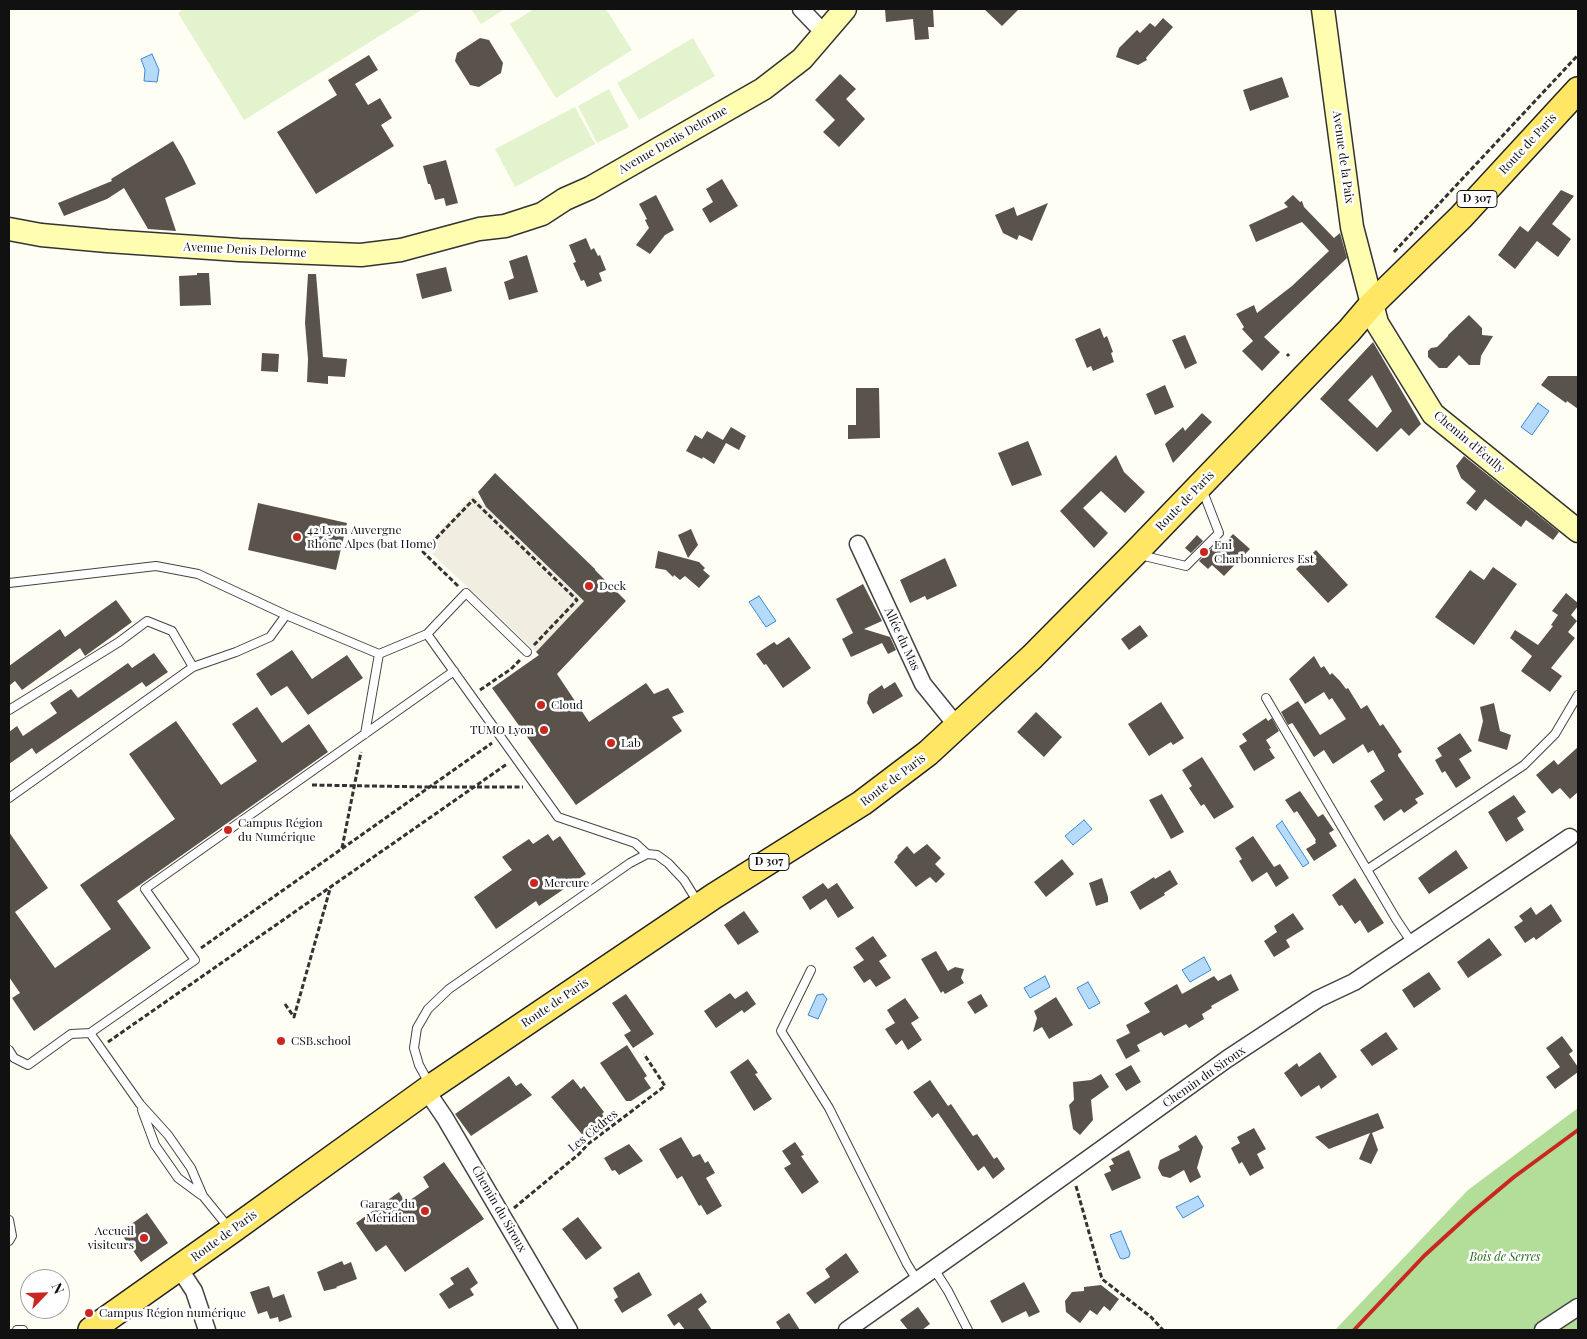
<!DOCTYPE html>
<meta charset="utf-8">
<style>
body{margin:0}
#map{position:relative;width:1587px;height:1339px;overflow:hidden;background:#fffef4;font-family:"Playfair Display",serif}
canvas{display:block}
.frame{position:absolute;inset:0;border:10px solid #111;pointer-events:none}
.north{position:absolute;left:20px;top:1269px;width:50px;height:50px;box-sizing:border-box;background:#fff;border:1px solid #a0a0a0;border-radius:50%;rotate:66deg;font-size:14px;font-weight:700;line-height:20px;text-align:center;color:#111}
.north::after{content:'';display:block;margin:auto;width:18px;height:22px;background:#ca2720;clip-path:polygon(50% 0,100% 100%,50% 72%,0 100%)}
</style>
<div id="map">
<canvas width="1587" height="1339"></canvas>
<div class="frame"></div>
<div class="north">N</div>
</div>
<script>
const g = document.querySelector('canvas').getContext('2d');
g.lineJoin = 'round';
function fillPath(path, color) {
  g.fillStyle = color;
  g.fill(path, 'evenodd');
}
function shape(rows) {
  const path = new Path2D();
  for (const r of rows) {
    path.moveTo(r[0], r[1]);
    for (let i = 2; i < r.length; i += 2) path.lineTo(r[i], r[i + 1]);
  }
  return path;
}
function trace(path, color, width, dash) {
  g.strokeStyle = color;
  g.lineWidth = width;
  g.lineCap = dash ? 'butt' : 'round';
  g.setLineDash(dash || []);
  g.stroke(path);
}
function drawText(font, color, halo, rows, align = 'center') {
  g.font = font + ' "Playfair Display",serif';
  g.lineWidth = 5;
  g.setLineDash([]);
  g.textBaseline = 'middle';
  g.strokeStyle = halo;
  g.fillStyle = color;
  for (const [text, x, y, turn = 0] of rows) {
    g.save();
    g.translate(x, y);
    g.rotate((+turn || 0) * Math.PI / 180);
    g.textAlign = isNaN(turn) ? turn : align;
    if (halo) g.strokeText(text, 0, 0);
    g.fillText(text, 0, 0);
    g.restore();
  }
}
fillPath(shape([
 [1578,1108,1578,1330,1335,1330,1468,1190]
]), '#b2de99');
fillPath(shape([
 [184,9,423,9,244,120,178,13],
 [471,9,505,9,481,24],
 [534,9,606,9,632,50,556,98,510,24],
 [693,38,715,76,639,120,617,83],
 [609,89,629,127,597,143,578,106],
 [575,107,595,144,515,187,495,149]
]), '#e3f3cd');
fillPath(shape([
 [473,495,584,601,536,652,425,547]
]), '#f1eee1');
const water = shape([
 [152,54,159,70,157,82,144,81,145,70,141,59,152,54],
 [1538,403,1549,411,1532,435,1521,427,1538,403],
 [759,596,776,621,766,627,749,602,759,596],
 [1084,820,1092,829,1073,845,1065,836,1084,820],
 [1282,821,1309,863,1303,867,1276,826,1282,821],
 [1204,957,1211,970,1190,982,1182,970,1204,957],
 [1045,976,1050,987,1030,998,1024,988,1045,976],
 [1088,982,1100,1003,1089,1009,1077,988,1088,982],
 [823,994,827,999,818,1019,808,1015,817,995,823,994],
 [1198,1196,1204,1206,1183,1218,1176,1207,1198,1196],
 [1121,1231,1130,1253,1129,1257,1123,1259,1120,1258,1110,1235,1121,1231]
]);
fillPath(water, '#b6daf9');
trace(water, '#3989d5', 1);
fillPath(shape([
 [885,9,933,9,934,27,928,27,929,39,915,40,913,19,886,22],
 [984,9,1019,9,1002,26],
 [1163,18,1173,27,1146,58,1147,60,1138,65,1116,57,1119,48,1137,30,1140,33,1150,23,1155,27],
 [480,38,489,40,503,63,501,73,479,87,470,85,455,61,457,53],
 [369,55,378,70,355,84,368,105,380,98,392,118,381,125,394,146,316,194,277,132,337,95,328,80],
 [840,74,856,89,846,99,865,119,839,147,823,132,835,120,815,100],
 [1282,77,1289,97,1250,111,1243,90],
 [173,141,183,158,196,184,165,198,176,231,148,229,124,188,107,199,64,216,58,203,112,181,111,179],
 [446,160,458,203,446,206,444,198,435,200,430,184,428,184,423,166],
 [722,179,738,206,710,223,702,209,713,202,706,189],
 [1561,190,1574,196,1552,224,1571,239,1558,257,1537,241,1515,269,1498,255,1520,226,1528,232],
 [656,195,674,230,665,235,650,254,636,245,649,228,645,220,647,219,639,204],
 [1293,195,1300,202,1302,201,1304,207,1334,238,1340,233,1347,258,1264,337,1280,352,1262,371,1242,351,1253,341,1242,329,1244,327,1236,314,1254,305,1257,313,1292,286,1329,251,1302,222,1256,242,1249,225,1288,207,1284,203],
 [1048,203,1032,241,1019,235,1017,240,1003,233,995,215,1014,207,1017,216],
 [586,238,591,250,594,248,598,256,600,255,606,270,599,273,602,281,587,287,584,280,581,281,573,263,576,262,569,245],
 [527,255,538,292,509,300,504,282,514,278,509,261],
 [446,267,452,291,422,299,416,274],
 [197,273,209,273,211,305,180,306,179,276,197,275],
 [308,274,316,274,323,357,347,359,345,377,328,376,328,384,307,382,308,359,305,323],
 [1469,315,1482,328,1482,335,1493,336,1481,356,1480,365,1469,365,1459,355,1447,368,1439,368,1428,357,1428,351,1431,348,1437,347,1448,336,1448,335],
 [1100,328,1104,338,1107,336,1113,352,1111,353,1114,362,1093,371,1091,366,1087,368,1075,339],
 [1185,335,1197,363,1185,369,1172,340],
 [1373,342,1421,424,1409,436,1401,428,1377,452,1320,399],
 [1372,375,1392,411,1377,428,1348,400],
 [262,353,279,354,278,372,261,371],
 [1548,376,1578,376,1578,409,1567,401,1566,403,1541,385],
 [1165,385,1174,407,1155,415,1146,394],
 [856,388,879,388,880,438,848,439,848,425,856,425],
 [1202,413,1212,422,1173,463,1165,444,1183,427,1185,431],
 [731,427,746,436,739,450,726,443,714,464,703,457,702,459,686,451,695,435,702,439,707,431,723,440],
 [1028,441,1042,475,1012,486,998,453],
 [1116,455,1124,472,1145,492,1125,513,1101,491,1083,508,1108,533,1094,548,1060,511],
 [1464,456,1559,532,1553,540,1526,520,1521,527,1485,499,1476,511,1466,503,1476,491,1461,478,1456,466],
 [495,473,595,569,595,570,626,601,557,674,589,722,646,683,654,694,668,688,684,712,672,717,682,731,576,805,492,688,539,655,536,652,584,601,486,507,478,492],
 [258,503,347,523,336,570,248,550],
 [691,529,698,545,688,558,678,535],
 [1233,534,1250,549,1224,576,1212,565,1208,569,1199,561,1212,548,1216,552],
 [1197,535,1203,541,1191,553,1185,548],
 [1316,550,1348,585,1328,603,1296,569],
 [658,551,699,562,705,568,703,570,710,576,699,588,685,576,680,580,674,575,673,577,666,570,655,568],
 [945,558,957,586,927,600,925,596,910,603,900,580],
 [1493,567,1517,584,1474,645,1435,617,1470,570,1484,580],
 [863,584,882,621,864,629,890,637,896,650,888,654,882,643,851,657,842,639,853,633,836,599],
 [1566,593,1578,603,1578,606,1571,615,1577,621,1568,632,1575,638,1551,668,1562,676,1550,692,1521,671,1532,656,1510,638,1515,630,1538,645,1553,626,1551,625,1558,615,1552,611],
 [116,600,132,622,85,656,80,648,22,690,15,681,9,686,9,666,60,629,65,637],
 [1140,625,1148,636,1129,650,1121,639],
 [789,637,811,668,783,688,766,664,764,665,756,654,774,642,777,645],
 [292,650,312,679,347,655,363,678,308,715,287,686,271,696,256,674],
 [154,653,168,672,146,687,142,682,36,754,32,748,9,764,9,732,17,726,23,736,57,713,50,703,71,689,78,698,128,663,132,668],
 [1314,656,1321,668,1324,666,1330,675,1332,673,1340,681,1346,689,1348,688,1361,709,1367,705,1380,726,1383,724,1402,752,1398,754,1398,756,1424,794,1415,799,1418,803,1404,813,1401,809,1384,821,1374,806,1383,800,1370,781,1385,771,1373,750,1368,753,1363,744,1333,764,1324,750,1314,757,1293,724,1292,723,1288,725,1281,712,1298,701,1320,735,1346,719,1332,698,1329,700,1324,692,1305,704,1289,679],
 [895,682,903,696,873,714,867,703,869,694,882,685,884,689],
 [1161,702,1184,738,1173,745,1171,742,1149,756,1128,724],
 [1494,703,1500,731,1511,735,1507,750,1478,741,1483,721,1480,707],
 [257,707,282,743,309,724,328,752,117,901,151,948,34,1031,12,998,20,993,9,977,9,832,48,888,15,912,55,968,111,929,80,885,175,819,129,754,176,721,221,785,257,761,232,724],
 [1036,712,1062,737,1044,757,1017,732],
 [1266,718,1268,721,1272,718,1279,731,1266,740,1271,748,1269,749,1275,758,1254,771,1239,746,1247,741,1242,734],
 [1460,733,1472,751,1459,759,1471,778,1456,788,1445,771,1442,773,1435,760,1442,756,1437,748],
 [1578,747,1578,792,1570,799,1560,788,1552,794,1536,775,1554,760,1558,765],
 [1202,757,1234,807,1214,819,1204,804,1201,806,1189,788,1192,786,1182,770],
 [1300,791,1318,817,1323,814,1334,830,1329,833,1337,846,1314,861,1306,849,1316,843,1315,841,1316,840,1297,811,1294,813,1285,800],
 [1162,794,1184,832,1171,839,1149,800],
 [1514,795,1526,812,1517,818,1524,830,1506,842,1488,812],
 [548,834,553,841,560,836,586,874,539,906,536,901,496,929,474,897,512,870,502,857,529,839,533,844],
 [1253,836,1274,867,1280,864,1289,878,1276,887,1267,872,1252,882,1239,861,1242,859,1235,848],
 [927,844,941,858,935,864,945,874,936,883,930,877,916,887,894,862,898,857,897,856,907,846,914,854],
 [1456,850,1468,868,1429,894,1418,878],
 [1062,859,1074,874,1046,897,1034,882],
 [1170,870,1178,884,1164,893,1165,895,1140,910,1130,892,1154,877,1155,879],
 [1102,878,1108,897,1108,902,1096,906,1089,883],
 [1355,878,1384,923,1368,933,1360,920,1355,924,1342,905,1339,906,1332,895],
 [823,883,828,889,837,883,854,908,838,918,826,899,810,910,802,897],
 [1551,904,1562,921,1536,940,1534,937,1525,943,1514,927,1523,921,1519,916,1531,907,1536,915],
 [744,911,759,932,738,945,724,925],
 [1293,913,1304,929,1286,940,1290,947,1274,957,1264,941,1277,932,1274,926],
 [873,936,887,956,879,961,891,978,876,987,870,979,864,983,853,967,864,960,855,948],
 [1489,938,1502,955,1468,978,1457,962],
 [936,951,948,971,955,967,964,969,961,978,964,983,945,994,943,991,941,993,921,959],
 [1429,972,1441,989,1414,1008,1402,990],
 [1231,974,1239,990,1211,1006,1212,1008,1202,1014,1204,1019,1189,1028,1186,1024,1164,1036,1161,1032,1137,1045,1140,1051,1126,1059,1116,1040,1130,1033,1126,1025,1150,1012,1144,1003,1177,984,1182,994,1214,976,1218,981],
 [747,991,756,1004,744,1013,742,1010,716,1028,704,1011,730,993,735,999],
 [626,994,654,1034,633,1048,624,1035,631,1031,612,1003],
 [981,994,988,1006,975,1014,967,1002],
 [1056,997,1073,1025,1049,1039,1042,1027,1033,1032,1037,1018,1034,1011],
 [905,998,919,1018,911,1023,922,1040,908,1050,902,1040,896,1045,885,1029,895,1023,887,1010],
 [1386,1032,1398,1049,1372,1066,1360,1050],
 [1562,1036,1573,1051,1569,1054,1578,1067,1578,1072,1555,1089,1546,1077,1560,1067,1546,1048],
 [627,1045,647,1076,644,1078,651,1088,631,1101,626,1101,600,1063],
 [1320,1052,1337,1077,1321,1089,1319,1085,1301,1097,1284,1073,1297,1063,1299,1067],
 [748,1059,758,1073,755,1074,772,1099,754,1111,730,1072],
 [1131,1065,1141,1082,1126,1091,1115,1074],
 [1101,1074,1109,1087,1091,1100,1093,1120,1080,1135,1073,1129,1069,1105,1074,1100,1073,1082,1091,1080],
 [509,1076,516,1086,521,1083,532,1095,471,1136,455,1114],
 [573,1079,581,1089,584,1086,604,1112,602,1114,607,1120,585,1138,551,1097],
 [930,1080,948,1106,951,1104,973,1136,977,1134,994,1159,997,1157,1005,1169,993,1179,984,1166,978,1171,938,1113,932,1118,913,1092],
 [1378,1113,1384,1128,1372,1133,1378,1150,1371,1164,1359,1159,1370,1133,1329,1149,1315,1137],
 [1254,1128,1266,1149,1257,1154,1264,1168,1250,1176,1242,1162,1239,1164,1231,1148,1240,1143,1237,1137],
 [1196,1135,1203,1147,1197,1168,1201,1177,1190,1183,1184,1170,1170,1178,1162,1176,1158,1168,1160,1160,1180,1150,1178,1146],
 [681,1137,693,1157,700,1154,705,1163,708,1161,715,1173,706,1178,722,1206,707,1215,701,1205,699,1206,682,1176,677,1179,659,1149],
 [795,1142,804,1155,801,1156,819,1182,802,1194,784,1168,791,1164,782,1151],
 [629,1144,643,1161,619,1175,615,1170,612,1171,604,1158],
 [1129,1150,1141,1178,1112,1191,1104,1174,1111,1171,1109,1166,1114,1164,1111,1159],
 [444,1162,484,1219,405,1272,386,1245,376,1252,356,1223,399,1192,406,1203,429,1187,423,1177],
 [147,1213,168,1243,141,1262,120,1232],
 [578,1217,602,1248,586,1260,562,1229],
 [846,1253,859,1272,815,1304,806,1293,830,1277,825,1269],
 [342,1261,344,1265,351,1262,357,1279,336,1287,337,1288,324,1291,317,1272],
 [468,1267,478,1283,470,1289,474,1295,449,1309,439,1294,454,1284,450,1278],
 [639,1272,652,1295,622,1313,614,1300,618,1297,613,1288],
 [1024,1282,1040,1312,1029,1317,1026,1311,1002,1323,990,1301],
 [1101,1285,1119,1299,1110,1311,1104,1306,1097,1315,1090,1310,1080,1323,1066,1312,1065,1301,1072,1292,1084,1291,1084,1287],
 [269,1286,273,1298,284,1294,292,1317,279,1322,278,1317,270,1319,267,1311,258,1314,250,1292],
 [701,1293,707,1302,698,1309,712,1330,685,1330,679,1322,674,1326,667,1315],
 [918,1307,930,1324,922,1330,908,1330,900,1320],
 [789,1313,800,1330,781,1330,776,1322]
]), '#5a534c');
const lane = shape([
 [1140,555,1186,566,1219,533,1202,489],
 [9,583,156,566,198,574,286,615,379,654,427,634,558,817,635,843,647,854],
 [427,634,466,593,527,652],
 [1266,698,1396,919,1412,943],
 [9,710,119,642,147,621,172,631,193,667],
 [365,734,379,654],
 [9,798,193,667,236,652,270,637,286,615],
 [1368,869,1524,765,1555,734,1578,695],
 [811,970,781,1031,829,1108,907,1264,917,1280],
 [90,1033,195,960,145,889,454,671],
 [9,1050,14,1058,28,1065,71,1034,90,1033,140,1104,168,1135,191,1168,203,1196,229,1228],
 [430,1085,419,1065,414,1048,417,1028,428,1009,449,989,630,863,647,854,657,855,668,863,684,880,699,904],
 [142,1110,155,1145,178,1178,201,1195],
 [9,1220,12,1236,9,1241],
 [934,1269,948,1291,968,1330],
 [17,1330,23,1330]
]);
const street = shape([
 [801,9,824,33],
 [858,544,923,684,957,726],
 [426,1090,445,1118,569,1330],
 [179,1268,194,1291,207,1330],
 [847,1330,993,1227,1227,1059,1318,999,1354,982,1570,837],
 [1543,1330,1578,1307]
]);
const secondary = shape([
 [1323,9,1352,227,1377,323,1433,414,1578,531],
 [9,229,41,235,107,241,239,250,361,255,401,250,479,229,505,226,542,214,565,199,590,188,763,89,802,59,845,9]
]);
const primary = shape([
 [91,1330,231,1231,431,1087,714,896,862,803,928,753,1032,657,1135,553,1349,331,1372,304,1461,217,1578,90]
]);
trace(lane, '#444', 10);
trace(street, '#444', 19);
trace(secondary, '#333', 25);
trace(primary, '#222', 28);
trace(shape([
 [1394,252,1578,55],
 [1287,354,1289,356],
 [458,586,423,552,473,500,577,600,534,645],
 [480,690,511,669,521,659],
 [312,785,429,787,523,787],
 [342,848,361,752],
 [201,948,492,743],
 [285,1004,294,1017,330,889],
 [108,1042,507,764],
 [1076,1186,1102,1279,1151,1317,1163,1330],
 [514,1208,579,1154,588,1144,665,1086,644,1054]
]), '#333', 3, [5, 2.5]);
trace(lane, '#fff', 8);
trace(street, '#fff', 16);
trace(secondary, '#fffdaf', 22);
trace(primary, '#ffe765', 25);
trace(shape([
 [1354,1330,1424,1256,1471,1213,1514,1177,1578,1130]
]), '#ca2720', 4);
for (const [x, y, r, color] of [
 [297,537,5,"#ca2720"],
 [1204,552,5,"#ca2720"],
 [589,586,5,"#ca2720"],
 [541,705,5,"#ca2720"],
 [544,730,5,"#ca2720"],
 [611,743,5,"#ca2720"],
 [228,830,5,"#ca2720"],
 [534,883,5,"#ca2720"],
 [281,1041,5,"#ca2720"],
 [425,1211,5,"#ca2720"],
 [144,1238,5,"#ca2720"],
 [89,1313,5,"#ca2720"]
]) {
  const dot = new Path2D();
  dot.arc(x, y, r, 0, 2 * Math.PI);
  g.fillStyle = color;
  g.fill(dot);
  trace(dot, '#fff', 2);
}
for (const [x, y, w] of [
 [1477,199,40],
 [769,862,40]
]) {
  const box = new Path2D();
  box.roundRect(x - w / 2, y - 8.5, w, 17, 4);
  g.fillStyle = '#fff';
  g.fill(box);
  trace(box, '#111', 1);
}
drawText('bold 11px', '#111', null, [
 ["D 307",1477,199],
 ["D 307",769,862]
]);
drawText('12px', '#111', '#fff', [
 ["Avenue Denis Delorme",673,140,-30],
 ["Route de Paris",1528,144,-47],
 ["Avenue de la Paix",1343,157,82],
 ["Avenue Denis Delorme",245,250,3],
 ["Chemin d'Écully",1469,442,40],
 ["Route de Paris",1185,501,-46],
 ["Allée du Mas",902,639,65],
 ["Route de Paris",893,780,-37],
 ["Route de Paris",555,1003,-34],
 ["Chemin du Siroux",1204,1077,-35],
 ["Les Cèdres",593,1131,-39],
 ["Chemin du Siroux",499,1209,60],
 ["Route de Paris",224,1236,-36]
]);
drawText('12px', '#111', '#fff', [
 ["42 Lyon Auvergne",307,530],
 ["Rhône Alpes (bat Home)",307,544],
 ["Eni",1214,545],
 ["Charbonnieres Est",1214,559],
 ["Deck",599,586],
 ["Cloud",551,705],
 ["TUMO Lyon",534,730,"right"],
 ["Lab",621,743],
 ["Campus Région",238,823],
 ["du Numérique",238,837],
 ["Mercure",544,883],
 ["CSB.school",291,1041],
 ["Garage du",415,1204,"right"],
 ["Méridien",415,1218,"right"],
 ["Accueil",134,1231,"right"],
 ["visiteurs",134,1245,"right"],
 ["Campus Région numérique",99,1313]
], 'left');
drawText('italic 12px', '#266d1c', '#fff', [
 ["Bois de Serres",1505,1257]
]);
</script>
